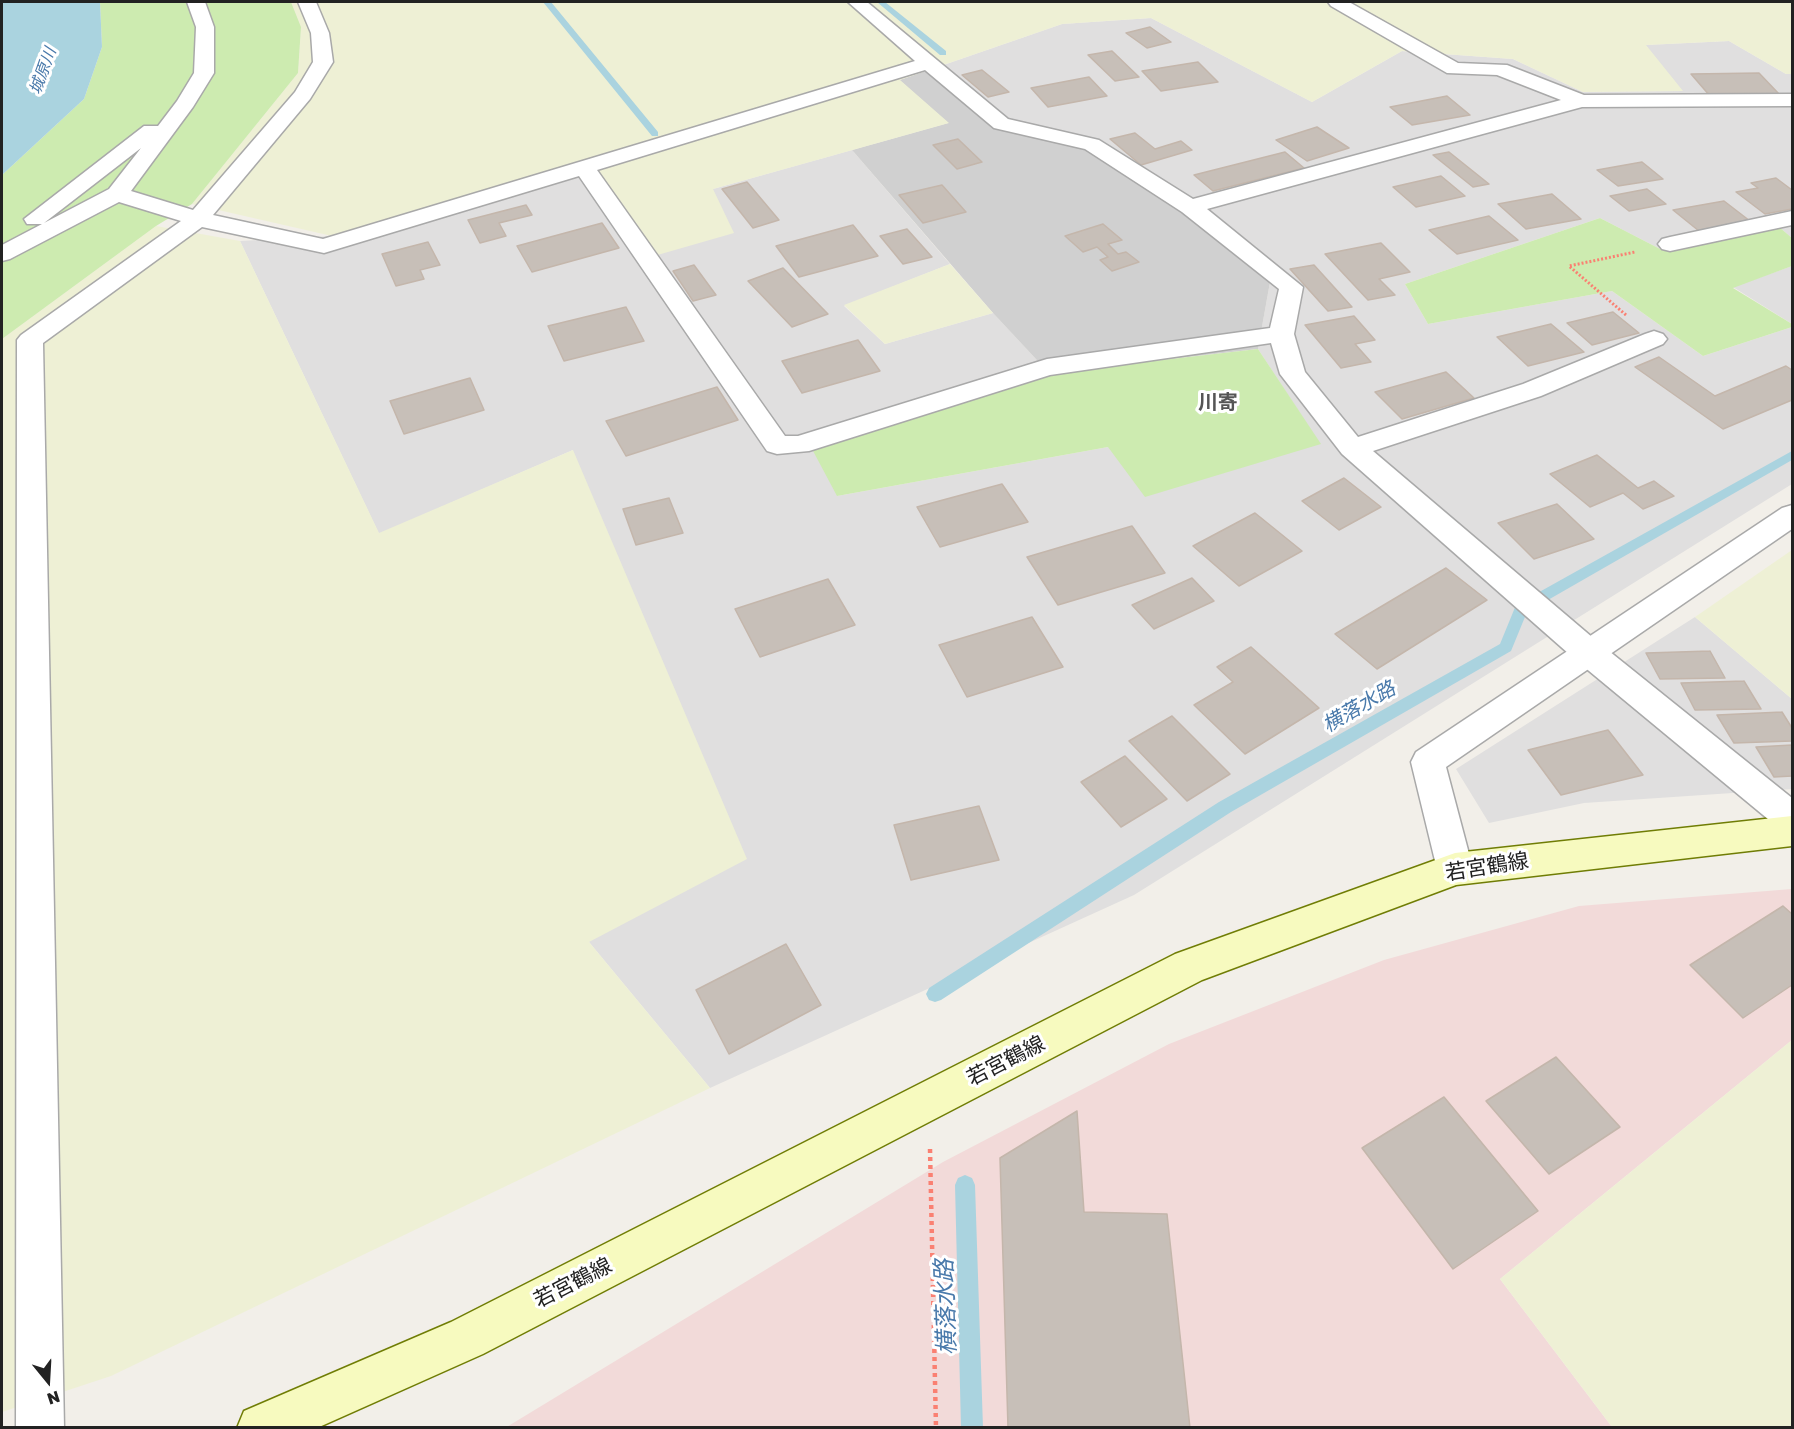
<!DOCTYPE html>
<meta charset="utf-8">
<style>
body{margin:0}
#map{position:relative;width:1794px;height:1429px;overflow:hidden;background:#f2efe9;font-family:"Golos Text",sans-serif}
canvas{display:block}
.frame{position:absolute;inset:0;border:3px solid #222;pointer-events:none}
.north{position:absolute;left:18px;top:1351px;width:60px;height:60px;-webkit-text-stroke:4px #fff;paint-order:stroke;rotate:162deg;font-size:16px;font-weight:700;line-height:24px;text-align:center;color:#222}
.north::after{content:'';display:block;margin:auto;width:21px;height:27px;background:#222;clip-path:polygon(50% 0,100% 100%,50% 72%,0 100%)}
</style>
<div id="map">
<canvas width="1794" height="1429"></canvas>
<div class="frame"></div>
<div class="north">N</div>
</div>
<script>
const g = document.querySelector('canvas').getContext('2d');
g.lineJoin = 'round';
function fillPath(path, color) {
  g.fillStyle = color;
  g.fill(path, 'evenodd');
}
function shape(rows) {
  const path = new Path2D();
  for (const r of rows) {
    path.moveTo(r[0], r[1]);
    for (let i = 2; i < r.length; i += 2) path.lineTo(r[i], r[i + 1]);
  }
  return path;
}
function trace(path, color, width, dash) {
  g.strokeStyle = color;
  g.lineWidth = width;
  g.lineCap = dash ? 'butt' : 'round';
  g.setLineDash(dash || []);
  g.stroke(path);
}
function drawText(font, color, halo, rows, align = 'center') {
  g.font = font + ' "Golos Text","Noto Sans JP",sans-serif';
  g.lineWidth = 6;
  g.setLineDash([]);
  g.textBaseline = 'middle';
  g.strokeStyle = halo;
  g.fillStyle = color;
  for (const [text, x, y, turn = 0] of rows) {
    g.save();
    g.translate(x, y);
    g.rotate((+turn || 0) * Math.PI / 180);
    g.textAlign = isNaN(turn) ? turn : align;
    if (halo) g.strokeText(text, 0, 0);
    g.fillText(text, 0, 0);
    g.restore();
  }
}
fillPath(shape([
 [1151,18,1312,102,1402,51,1513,59,1583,92,1682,91,1645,45,1729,41,1786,74,1792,74,1792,238,1778,226,1664,251,1600,218,1405,284,1428,324,1612,291,1703,356,1792,327,1792,484,1134,895,710,1088,589,942,573,450,379,534,240,241,332,236,587,159,713,189,852,150,950,264,844,306,885,344,993,313,1049,373,837,496,1108,447,1320,444,1258,349,1270,282,999,128,929,70,1062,24],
 [1792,266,1792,324,1733,287],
 [1695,617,1792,699,1792,789,1584,803,1489,823,1456,769]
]), '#e0dfdf');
fillPath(shape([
 [1792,889,1792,1040,1500,1279,1612,1427,505,1428,943,1162,1169,1044,1384,960,1579,906]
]), '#f2dad9');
fillPath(shape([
 [929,70,999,128,1085,147,1180,211,1270,282,1258,349,1049,373,993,313,852,150,948,123,899,80]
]), '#d0d0d0');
fillPath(shape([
 [291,2,1792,2,1792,74,1786,74,1729,41,1646,45,1683,91,1583,92,1513,59,1402,51,1312,102,1151,18,1062,24,900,80,949,123,713,189,734,233,654,256,587,159,332,236,192,204,298,73,301,27],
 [156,226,240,241,379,533,573,450,747,859,589,942,710,1088,111,1376,2,1412,2,339],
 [950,264,993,313,885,344,844,305],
 [1792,550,1792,699,1695,617],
 [1792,1040,1792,1427,1612,1427,1500,1279]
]), '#eef0d5');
fillPath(shape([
 [100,2,291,2,301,27,298,73,192,204,156,226,2,339,2,175,84,99,102,47],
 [1600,218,1664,251,1778,226,1792,238,1792,266,1733,288,1792,324,1792,327,1703,356,1612,291,1428,324,1405,284],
 [1258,349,1321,444,1145,497,1108,447,837,496,812,449,1049,373]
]), '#cdebb0');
fillPath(shape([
 [2,2,100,2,102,47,84,99,2,175]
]), '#aad3df');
fillPath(shape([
 [543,2,551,2,658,132,658,136,652,136,543,2],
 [877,2,885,2,946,51,946,55,940,55,877,2],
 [1792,451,1792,460,1527,612,1511,651,1231,812,941,1000,935,1002,929,1000,926,994,929,988,1219,802,1500,644,1516,605,1792,451],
 [965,1175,972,1178,975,1185,983,1428,961,1428,955,1185,958,1178,965,1175]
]), '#aad3df');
const building = shape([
 [1150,27,1171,42,1147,48,1126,33,1150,27],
 [1112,51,1139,77,1115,81,1088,55,1112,51],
 [1198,62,1218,82,1161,91,1142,71,1198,62],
 [982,70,1009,92,988,97,962,75,982,70],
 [1759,73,1780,95,1710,96,1691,74,1759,73],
 [1089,77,1107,96,1048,107,1031,88,1089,77],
 [1447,96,1470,115,1412,125,1390,107,1447,96],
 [1317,127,1349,148,1307,161,1276,140,1317,127],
 [1135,133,1155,149,1181,141,1192,150,1141,165,1110,139,1135,133],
 [958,139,982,162,957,169,933,145,958,139],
 [1285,152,1304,168,1213,191,1194,175,1285,152],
 [1449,152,1489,184,1473,187,1433,155,1449,152],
 [1642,162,1663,179,1618,186,1597,170,1642,162],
 [1441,176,1465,196,1416,207,1393,187,1441,176],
 [1776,178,1792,190,1792,209,1765,214,1736,192,1758,188,1751,183,1776,178],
 [747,182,779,220,753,228,722,189,747,182],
 [942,185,966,212,923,223,899,195,942,185],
 [1647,189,1666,204,1629,211,1610,196,1647,189],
 [1552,194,1581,219,1526,229,1498,204,1552,194],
 [1724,201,1750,221,1699,231,1673,210,1724,201],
 [526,205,532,215,499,223,506,236,480,243,468,220,526,205],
 [1489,216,1518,240,1457,254,1429,230,1489,216],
 [602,223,619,248,532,272,517,246,602,223],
 [1103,224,1122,240,1108,244,1118,254,1126,252,1139,262,1112,271,1100,260,1108,257,1097,247,1083,252,1065,236,1103,224],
 [853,225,878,256,799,277,776,246,853,225],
 [907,229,932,257,903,264,880,236,907,229],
 [428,242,440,265,420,270,424,279,396,286,382,254,428,242],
 [1381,243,1410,272,1379,279,1395,295,1368,300,1325,254,1381,243],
 [694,265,716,295,693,301,673,271,694,265],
 [1314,265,1352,307,1328,311,1290,269,1314,265],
 [783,268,828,314,792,327,748,281,783,268],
 [626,307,644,341,564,361,548,326,626,307],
 [1613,312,1639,333,1592,345,1567,323,1613,312],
 [1354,316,1375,340,1355,344,1371,362,1341,368,1305,325,1354,316],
 [1551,324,1584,352,1528,366,1497,337,1551,324],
 [858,340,880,371,802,393,782,361,858,340],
 [1659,357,1715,396,1786,366,1792,370,1792,400,1723,429,1635,367,1659,357],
 [1446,372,1474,398,1402,419,1375,392,1446,372],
 [470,378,484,410,404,434,390,401,470,378],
 [717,387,738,420,626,456,606,421,717,387],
 [1597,455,1638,488,1654,481,1674,496,1643,509,1623,493,1590,507,1550,474,1597,455],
 [1344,478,1381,507,1339,530,1302,501,1344,478],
 [1002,484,1028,522,940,547,917,507,1002,484],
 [669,498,683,533,636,545,623,509,669,498],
 [1557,504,1594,539,1534,559,1498,523,1557,504],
 [1255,513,1302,551,1239,586,1193,546,1255,513],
 [1132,526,1165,573,1058,605,1027,557,1132,526],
 [1446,568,1487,600,1377,669,1335,634,1446,568],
 [1192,578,1214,601,1154,629,1132,605,1192,578],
 [828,579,855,625,760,657,735,609,828,579],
 [1032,617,1063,667,967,697,939,645,1032,617],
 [1251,647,1319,708,1245,754,1194,705,1233,682,1217,667,1251,647],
 [1710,651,1725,678,1660,679,1646,653,1710,651],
 [1744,681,1761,709,1695,710,1681,683,1744,681],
 [1782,712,1792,728,1792,741,1734,743,1717,715,1782,712],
 [1172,716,1230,774,1187,801,1129,741,1172,716],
 [1608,730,1643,775,1561,795,1528,750,1608,730],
 [1792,745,1792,776,1774,777,1756,747,1792,745],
 [1125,756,1167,799,1121,827,1081,782,1125,756],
 [979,806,999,860,911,880,894,825,979,806],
 [1783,906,1792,914,1792,985,1743,1018,1690,965,1783,906],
 [786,944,821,1005,729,1054,696,990,786,944],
 [1556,1057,1620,1127,1549,1174,1486,1101,1556,1057],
 [1444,1097,1538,1211,1453,1269,1362,1148,1444,1097],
 [1077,1111,1084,1212,1167,1214,1190,1428,1008,1428,1000,1158,1077,1111]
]);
fillPath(building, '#c7bfb8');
trace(building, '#c4b6ab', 1.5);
const minor = shape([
 [187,2,205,2,214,27,214,73,193,107,131,191,193,210,295,92,313,62,311,33,298,2,316,2,329,33,333,62,310,99,213,215,323,239,915,61,848,2,867,2,1008,119,1099,140,1193,199,1561,100,1497,75,1447,73,1331,6,1328,2,1349,2,1458,63,1507,65,1584,95,1792,94,1792,106,1582,107,1207,209,1303,287,1294,334,1305,372,1358,437,1523,384,1645,334,1654,331,1663,334,1667,339,1663,344,1541,396,1373,451,1599,643,1792,798,1792,833,1780,829,1577,661,1342,454,1280,374,1271,343,1050,375,809,451,777,454,767,451,579,176,324,253,202,227,43,343,64,1428,16,1428,17,340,21,335,181,221,119,202,10,259,2,261,2,245,42,224,27,224,24,219,144,126,158,126,177,101,194,73,196,27,187,2],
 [925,70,994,128,1085,149,1182,212,1279,289,1270,328,1047,359,798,436,785,436,597,170,925,70],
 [141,148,109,189,44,223,141,148],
 [1792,211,1792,225,1670,251,1662,249,1658,244,1662,239,1670,237,1792,211]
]);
const tertiary = shape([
 [1792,505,1792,529,1446,767,1473,869,1468,880,1455,885,1442,880,1437,869,1411,762,1416,752,1782,508,1792,505]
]);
const secondary = shape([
 [1792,816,1792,846,1456,885,1202,980,483,1354,317,1428,237,1428,244,1411,451,1322,1175,954,1455,853,1792,816]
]);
trace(minor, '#a9a9a9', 3);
trace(tertiary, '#a9a9a9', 3);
trace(secondary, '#707d05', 3);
trace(shape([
 [1626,315,1569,266,1635,252]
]), '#fa8072', 3, [2, 2]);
trace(shape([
 [930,1149,936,1428]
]), '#fa8072', 4.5, [4, 4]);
fillPath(minor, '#fff');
fillPath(tertiary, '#fff');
fillPath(secondary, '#f7fabf');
drawText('italic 16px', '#4a7aab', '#fff', [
 ["城原川",43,71,-70]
]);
drawText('bold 20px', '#555', '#fff', [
 ["川寄",1218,403]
]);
drawText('italic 20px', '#4a7aab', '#fff', [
 ["横落水路",1359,707,-30]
]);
drawText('21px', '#222', '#fff', [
 ["若宮鶴線",1487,867,-9],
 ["若宮鶴線",1006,1061,-27],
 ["若宮鶴線",573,1283,-27]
]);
drawText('italic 24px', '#4a7aab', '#fff', [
 ["横落水路",946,1307,-92]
]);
</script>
